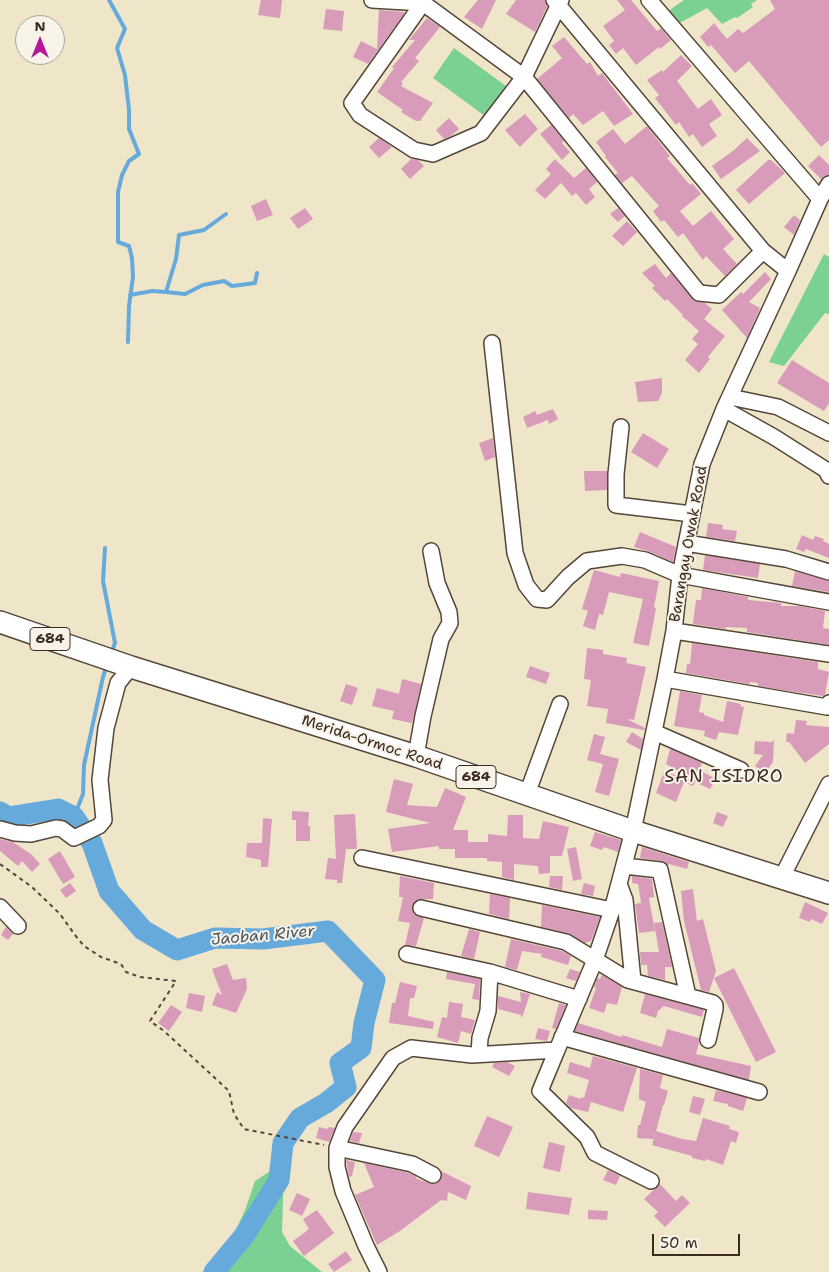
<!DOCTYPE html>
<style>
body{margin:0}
#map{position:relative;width:829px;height:1272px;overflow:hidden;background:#efe6ca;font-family:"Shantell Sans",sans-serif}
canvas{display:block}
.north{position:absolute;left:15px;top:15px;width:50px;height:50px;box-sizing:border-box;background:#f7f3e8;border:1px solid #aca397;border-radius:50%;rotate:0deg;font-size:14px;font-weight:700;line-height:20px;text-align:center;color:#3b2a1e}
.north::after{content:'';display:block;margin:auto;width:18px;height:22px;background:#b5179e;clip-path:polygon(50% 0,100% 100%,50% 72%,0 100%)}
.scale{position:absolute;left:652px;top:1234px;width:88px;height:22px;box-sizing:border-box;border:2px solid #3b2a1e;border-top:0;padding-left:6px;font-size:15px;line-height:18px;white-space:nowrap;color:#3b2a1e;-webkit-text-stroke:4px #f7f3e8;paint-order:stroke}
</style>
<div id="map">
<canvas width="829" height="1272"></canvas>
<div class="north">N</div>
<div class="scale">50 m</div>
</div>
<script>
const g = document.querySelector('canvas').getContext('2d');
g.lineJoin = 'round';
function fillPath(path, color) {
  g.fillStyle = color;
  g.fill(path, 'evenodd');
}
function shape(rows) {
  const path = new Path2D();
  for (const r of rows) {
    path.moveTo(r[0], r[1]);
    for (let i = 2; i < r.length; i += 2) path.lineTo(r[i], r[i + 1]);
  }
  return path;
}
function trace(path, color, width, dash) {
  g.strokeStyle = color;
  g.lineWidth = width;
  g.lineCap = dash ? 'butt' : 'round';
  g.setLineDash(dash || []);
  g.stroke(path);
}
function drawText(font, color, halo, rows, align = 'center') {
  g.font = font + ' "Shantell Sans",sans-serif';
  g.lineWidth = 4;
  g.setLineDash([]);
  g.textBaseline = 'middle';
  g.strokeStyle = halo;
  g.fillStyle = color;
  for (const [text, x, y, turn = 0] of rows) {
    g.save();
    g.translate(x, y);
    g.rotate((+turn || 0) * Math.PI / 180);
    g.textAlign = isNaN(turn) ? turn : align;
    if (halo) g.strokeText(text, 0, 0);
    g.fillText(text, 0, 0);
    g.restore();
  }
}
fillPath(shape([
 [684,0,757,0,751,4,753,7,737,18,735,17,722,24,707,8,676,25,667,12],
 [454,48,506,86,485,116,433,78],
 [824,254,829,257,829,314,825,313,784,366,769,362],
 [284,1162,282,1232,290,1246,322,1272,202,1272,226,1251,245,1210,255,1181]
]), '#7bd094');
trace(shape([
 [109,0,125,29,117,48,125,75,129,110,129,129,139,154,129,161,122,175,118,192,118,242,129,246,132,258,133,277,129,306,128,342],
 [166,292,185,294,203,285,224,281,232,286,255,283,257,273],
 [130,295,152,291,166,292,176,259,179,235,204,230,226,214],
 [105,548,103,581,115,643,111,654],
 [74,817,83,794,84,765,103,677,107,665]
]), '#66aadb', 4);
trace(shape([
 [0,812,8,817,58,809,74,817,92,843,109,891,143,930,177,950,215,938,263,939,328,931,375,980,364,1023,361,1048,340,1063,346,1087,326,1103,300,1118,283,1143,279,1180,244,1236,214,1272]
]), '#66aadb', 21);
fillPath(shape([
 [261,0,282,0,280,18,258,15],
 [478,0,496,0,482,29,464,17],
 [516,0,545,0,547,7,535,32,506,14],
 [617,0,631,0,657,31,661,28,671,40,660,49,659,47,636,65,623,48,616,54,609,45,614,41,603,26,625,10],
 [770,0,829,0,829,140,821,147,749,61,735,73,711,45,708,47,700,37,714,23,727,39,738,29,743,33,775,9],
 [326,9,344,11,342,31,323,29],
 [379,10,404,12,404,14,368,64,353,57,361,41,377,49],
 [427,18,440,27,415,58,419,61,401,82,403,83,401,86,433,103,420,121,416,121,401,112,403,110,377,92,394,68,392,67,415,40,409,40],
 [564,37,587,64,590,62,598,76,602,73,633,114,614,126,603,111,583,125,573,114,569,118,537,79,562,58,552,46],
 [681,55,692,66,677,81,698,109,711,99,722,115,709,124,717,136,702,147,693,134,689,137,679,122,676,125,655,98,659,95,647,80,662,70,663,72],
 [525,114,538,129,520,147,505,130],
 [449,118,459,129,451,136,444,139,436,130],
 [551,125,564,141,562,143,570,152,562,160,540,134],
 [647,126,670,156,667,158,690,185,692,183,701,194,680,211,693,226,711,211,734,239,723,249,737,264,725,276,706,256,703,260,683,233,678,237,664,220,661,222,653,211,659,206,632,176,622,183,615,175,618,173,605,157,606,156,596,142,613,129,625,144],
 [379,138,392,147,379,158,369,147],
 [747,138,760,151,721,179,712,166,734,150],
 [819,155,829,165,829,175,824,176,821,179,808,166],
 [411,159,418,160,424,166,410,179,401,169],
 [555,159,574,178,586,168,597,182,589,189,595,197,586,205,576,193,572,196,561,183,545,199,535,190,551,174,546,169],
 [768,160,771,160,785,173,749,204,736,190],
 [266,199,273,215,257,221,251,206],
 [305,208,313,219,298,229,290,218],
 [618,208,625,216,618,222,610,214],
 [794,215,800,220,794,235,784,227],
 [627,221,637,232,623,246,612,236],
 [655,264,666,278,671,273,694,301,705,303,712,309,704,319,725,336,708,357,710,359,699,373,685,360,698,344,692,339,699,331,682,316,683,315,667,299,665,301,652,288,655,286,642,273],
 [765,272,771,279,749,302,760,308,747,338,722,310,741,292,743,294],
 [792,360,829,383,829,403,824,411,777,383],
 [662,378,662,393,658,401,638,402,635,382],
 [553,409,558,419,549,424,548,420,527,428,523,417,535,411,537,415],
 [643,433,669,449,657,468,631,452],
 [493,438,495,457,485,461,479,443],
 [584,471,607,471,607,490,585,491],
 [708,523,723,525,722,529,737,531,735,541,706,537],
 [640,532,676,547,673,562,648,551,634,547],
 [802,535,813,540,815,536,824,539,823,541,829,544,829,558,806,549,804,552,796,549],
 [705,555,760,564,758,578,703,570],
 [594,570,620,577,621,573,659,581,654,607,656,608,649,646,633,643,643,599,609,592,603,615,599,614,595,630,583,626,588,611,582,609],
 [795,571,829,581,829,592,792,586],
 [702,588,748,597,748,600,781,603,781,606,800,606,825,611,823,628,829,629,829,645,747,632,747,628,726,627,726,629,693,624,696,600,701,600],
 [692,643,818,662,818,669,829,672,825,695,823,696,795,692,758,686,758,683,750,682,749,684,686,673,687,664,690,664],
 [587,648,603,650,603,654,627,658,626,663,646,667,634,720,627,719,645,728,644,730,606,723,608,709,587,706,591,680,584,679],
 [530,666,550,673,546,684,526,677],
 [402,679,421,684,412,723,392,719,394,711,372,706,377,688,399,694],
 [346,684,358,688,352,705,340,701],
 [680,691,702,695,699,712,704,713,704,715,723,722,727,701,741,704,740,706,744,707,738,735,719,732,716,740,704,736,705,731,674,726],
 [796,720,807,721,806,725,829,727,829,744,805,763,789,742,786,742,787,733,794,734],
 [632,732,643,739,641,750,626,742],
 [594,734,605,737,600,754,619,759,609,796,595,792,603,764,587,760],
 [774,739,773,762,765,773,755,766,763,755,754,754,755,741,772,742],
 [670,749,702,763,699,770,716,779,710,789,695,782,693,786,684,782,676,802,656,793,664,772,683,777,684,774,666,764],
 [394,779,413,784,407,805,437,807,445,788,466,797,453,830,468,830,468,842,488,842,488,834,507,836,508,815,523,815,523,838,539,839,543,821,569,827,562,856,550,856,550,873,539,874,538,866,514,864,514,880,502,877,502,862,487,861,487,858,455,858,455,849,439,849,439,846,392,852,388,829,430,823,386,812],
 [292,811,309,812,308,826,310,826,310,841,296,841,296,820,292,820],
 [717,812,728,816,723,827,713,823],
 [355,814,357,849,346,849,342,883,337,883,337,880,325,879,328,858,336,859,334,815],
 [263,818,272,819,268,867,261,867,261,860,246,857,247,843,262,843],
 [595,832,621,840,618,852,604,847,602,850,590,846],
 [0,839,13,842,32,855,40,864,32,872,22,861,18,866,0,851],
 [576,847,582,879,573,881,567,849],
 [642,847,689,862,687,869,669,864,668,866,661,861,640,858],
 [60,851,75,877,63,884,48,859],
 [400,876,434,883,433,899,418,899,412,905,414,914,424,918,416,946,405,945,410,923,398,921,403,897,399,897],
 [550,876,563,876,562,890,549,887],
 [632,876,652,879,654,897,649,898,655,931,639,933,635,904,641,903,638,884,632,883],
 [70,883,76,891,66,898,60,890],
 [584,883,595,886,593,896,581,894],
 [693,889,697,921,703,919,716,971,709,992,701,990,684,921,681,891],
 [490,894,510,898,509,919,489,914],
 [805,902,828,913,822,924,811,919,810,922,799,918],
 [542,905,600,917,591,941,585,943,568,933,541,927],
 [662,922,672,967,665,967,665,980,648,976,647,965,641,965,640,952,659,952,654,923],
 [6,927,13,934,8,940,1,935],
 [469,929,480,932,474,959,461,956],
 [511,939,562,951,571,956,568,965,541,957,542,954,522,951,517,970,505,967],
 [227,964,233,980,246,978,247,989,236,1013,212,1005,217,992,222,995,212,969],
 [734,968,776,1052,756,1062,714,978],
 [570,969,580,972,576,981,566,978],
 [447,972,480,979,479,1000,472,999,475,984,446,979],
 [602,975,622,987,617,1005,607,1003,604,1013,589,1008,596,988,594,987,597,978,600,979],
 [400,982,417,986,414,998,410,998,408,1016,434,1022,433,1029,389,1023,392,1003,395,1003],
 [520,992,530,994,522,1018,521,1015,498,1009,498,996,521,1002],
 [189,993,205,996,202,1012,186,1008],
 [645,994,704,1010,702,1017,664,1006,658,1011,656,1018,640,1013],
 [449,1002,463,1004,461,1017,475,1020,471,1034,461,1031,458,1043,437,1037,442,1017,447,1018],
 [559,1003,566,1005,556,1029,552,1028],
 [171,1005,182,1012,169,1031,158,1023],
 [578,1023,598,1029,621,1037,622,1035,662,1047,667,1029,699,1038,699,1043,696,1054,751,1066,749,1080,575,1031],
 [538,1028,550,1031,547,1041,535,1039],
 [593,1056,637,1068,623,1112,591,1102,588,1112,571,1108,566,1103,569,1095,581,1099,581,1097,584,1098,589,1080,567,1073,570,1062,590,1068],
 [507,1062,515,1066,509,1076,492,1067,494,1063],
 [640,1069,663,1075,660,1088,668,1091,664,1105,663,1105,654,1139,637,1138,638,1125,640,1125,646,1102,639,1099],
 [716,1090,747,1098,743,1111,728,1106,728,1104,713,1101],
 [693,1096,705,1099,700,1115,689,1112],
 [487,1116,513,1127,499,1157,474,1146],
 [703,1118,730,1126,729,1129,739,1132,736,1143,731,1141,723,1165,706,1159,705,1161,692,1158,692,1156,652,1145,656,1131,682,1139,696,1141],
 [319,1127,327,1129,329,1127,335,1128,329,1142,316,1138],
 [353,1132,362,1133,359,1143,350,1141],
 [549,1142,565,1146,560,1172,543,1168],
 [346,1160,355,1162,352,1176,349,1177],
 [364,1163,409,1173,415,1176,417,1179,433,1184,441,1180,441,1171,471,1186,466,1200,448,1192,447,1201,441,1200,400,1231,377,1245,355,1195,374,1187],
 [608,1170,620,1176,616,1185,603,1180],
 [660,1184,676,1201,682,1195,690,1203,665,1227,654,1216,658,1212,644,1199],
 [528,1192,572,1198,569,1215,526,1209],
 [297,1193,310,1199,302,1216,289,1210],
 [317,1210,334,1233,304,1256,293,1241,309,1229,303,1219],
 [588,1210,608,1211,607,1220,588,1219],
 [346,1251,352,1260,334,1272,328,1264]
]), '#d89bb9');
const minor = shape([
 [372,0,423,3,524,77,699,293,719,295,763,251],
 [425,0,352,103,360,115,414,150,433,154,481,133,524,77,561,0],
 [554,0,763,251,788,271],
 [649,0,820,199],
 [492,343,515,553,526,585,537,599,547,600,568,577,587,561,622,556,645,560,680,575,829,602],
 [730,397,778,407,829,433],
 [724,409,774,437,826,470,829,476],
 [621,427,616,474,616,505,692,514],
 [686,543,786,559,829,572],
 [674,631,829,654],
 [665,679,827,707,829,703],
 [654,732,741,770],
 [416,756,423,716,441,639,450,623,449,612,437,583,431,551],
 [527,794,560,704],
 [0,829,15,833,31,834,56,828,62,829,74,838,99,826,104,820,100,780,106,728,118,683,131,667],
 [362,858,612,910],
 [624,866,660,870,688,996],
 [782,877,829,784],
 [619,884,625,900,633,981],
 [0,907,18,926],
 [421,908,566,942,628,980,713,1003,715,1005,715,1009,708,1040],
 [407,954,490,972,488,1011,480,1038,479,1054],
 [490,972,579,999],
 [562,1037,759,1092],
 [557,1050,540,1091,587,1137,595,1153,651,1181],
 [337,1148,412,1164,433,1175],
 [379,1272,366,1246,343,1191,337,1167,337,1148,345,1127,393,1058,411,1048,472,1055,557,1050,595,960,612,910,633,831,665,679,674,631,680,575,702,464,724,409,788,271,820,199,829,184]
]);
const highway = shape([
 [0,622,131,667,416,756,633,831,829,893]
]);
trace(minor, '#564638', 18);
trace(highway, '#564638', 24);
trace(shape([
 [0,864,32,887,60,914,75,935,84,946,101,957,121,964,126,972,140,977,176,981,150,1021,164,1031,229,1091,234,1114,244,1129,324,1145]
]), '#564638', 2, [4, 4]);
trace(minor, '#fff', 15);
trace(highway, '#fff', 21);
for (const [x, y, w] of [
 [50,639,40],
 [476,777,40]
]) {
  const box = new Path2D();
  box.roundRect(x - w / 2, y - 11.5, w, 23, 4);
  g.fillStyle = '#f7f3e8';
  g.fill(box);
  trace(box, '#3b2a1e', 1);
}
drawText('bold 14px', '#3b2a1e', null, [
 ["684",50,639],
 ["684",476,777]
]);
drawText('15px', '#3b2a1e', '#f7f3e8', [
 ["Barangay Owak Road",689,544,-80],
 ["Merida-Ormoc Road",372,743,18]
]);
drawText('italic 16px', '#4a5760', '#f7f3e8', [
 ["Jaoban River",263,936,-5]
]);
g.letterSpacing = '1px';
drawText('18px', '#3b2a1e', '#f7f3e8', [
 ["SAN ISIDRO",724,777]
]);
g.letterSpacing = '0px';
</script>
